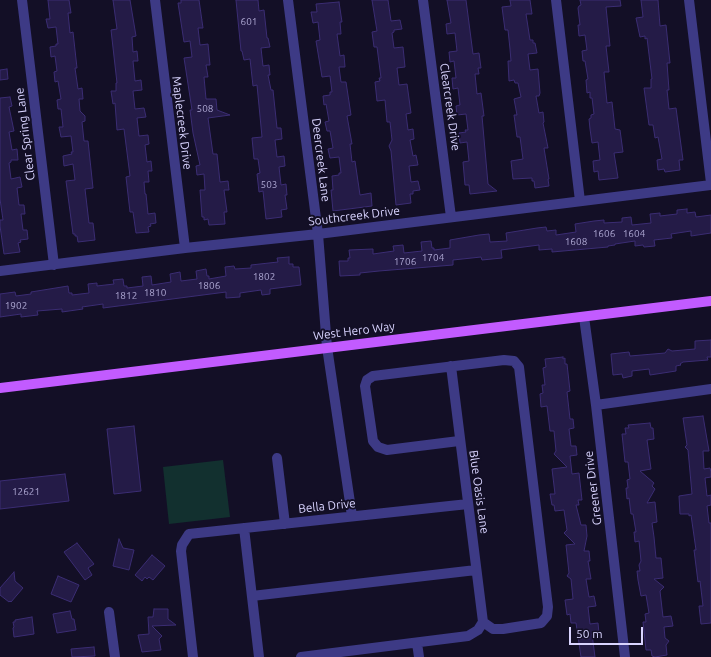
<!DOCTYPE html>
<style>
body{margin:0}
#map{position:relative;width:711px;height:657px;overflow:hidden;background:#130f26;font-family:Ubuntu,sans-serif}
canvas{display:block}
.scale{position:absolute;left:569px;top:627px;width:74px;height:18px;box-sizing:border-box;border:2px solid #d9d4ff;border-top:0;padding-left:5px;font-size:12px;line-height:14px;white-space:nowrap;color:#d9d4ff;-webkit-text-stroke:3px #130f26;paint-order:stroke}
</style>
<div id="map">
<canvas width="711" height="657"></canvas>
<div class="scale">50 m</div>
</div>
<script>
const g = document.querySelector('canvas').getContext('2d');
g.lineJoin = 'round';
function fillPath(path, color) {
  g.fillStyle = color;
  g.fill(path, 'evenodd');
}
function shape(rows) {
  const path = new Path2D();
  for (const r of rows) {
    path.moveTo(r[0], r[1]);
    for (let i = 2; i < r.length; i += 2) path.lineTo(r[i], r[i + 1]);
  }
  return path;
}
function trace(path, color, width, dash) {
  g.strokeStyle = color;
  g.lineWidth = width;
  g.lineCap = dash ? 'butt' : 'round';
  g.setLineDash(dash || []);
  g.stroke(path);
}
function drawText(font, color, halo, rows, align = 'center') {
  g.font = font + ' Ubuntu,sans-serif';
  g.lineWidth = 4;
  g.setLineDash([]);
  g.textBaseline = 'middle';
  g.strokeStyle = halo;
  g.fillStyle = color;
  for (const [text, x, y, turn = 0] of rows) {
    g.save();
    g.translate(x, y);
    g.rotate((+turn || 0) * Math.PI / 180);
    g.textAlign = isNaN(turn) ? turn : align;
    if (halo) g.strokeText(text, 0, 0);
    g.fillText(text, 0, 0);
    g.restore();
  }
}
fillPath(shape([
 [223,460,230,517,169,524,163,467]
]), '#12302f');
const building = shape([
 [48,0,69,0,71,13,68,13,70,33,73,32,77,68,75,68,78,89,82,88,83,99,79,99,80,111,85,116,85,121,82,122,84,141,88,141,93,188,85,189,89,223,93,223,95,240,78,242,77,236,75,236,75,234,73,234,66,181,75,180,73,164,64,166,63,156,72,154,71,152,73,152,71,136,61,137,59,127,63,127,61,109,58,109,57,100,61,99,58,81,55,82,54,72,57,71,55,56,51,57,50,47,56,46,56,44,58,44,56,27,48,28,46,19,50,19,48,0],
 [113,0,130,0,136,36,132,37,133,52,137,51,138,61,133,61,135,81,141,80,142,90,133,91,135,109,144,108,146,117,137,118,139,136,148,135,149,144,145,145,147,162,151,161,152,171,148,171,149,182,144,182,145,194,146,194,148,214,155,213,156,223,150,224,151,226,148,227,149,232,136,233,133,212,130,212,126,177,130,176,124,129,117,130,115,103,113,104,111,91,116,91,116,83,117,83,111,30,117,29,113,0],
 [181,0,199,0,203,28,198,28,200,45,208,44,210,65,206,65,208,77,204,77,206,99,216,99,217,110,230,115,208,118,213,154,217,154,220,182,228,181,229,190,224,190,227,212,224,212,225,224,209,225,208,219,204,220,204,217,202,217,200,190,205,190,204,174,197,175,196,166,200,165,193,133,190,110,192,110,184,58,192,57,190,41,184,42,178,3,181,3,181,0],
 [236,0,258,0,259,11,264,10,267,38,268,38,270,47,261,48,263,66,269,65,270,75,268,75,271,90,273,90,277,128,281,128,282,139,275,140,277,157,284,156,285,166,279,167,281,185,286,184,287,195,285,195,287,209,281,210,282,217,266,219,263,191,259,192,257,174,260,173,258,159,254,159,252,138,262,137,257,85,253,86,250,59,244,60,242,51,241,51,236,0],
 [372,0,388,0,391,21,400,20,402,29,394,30,394,32,392,33,394,48,403,47,405,67,397,68,399,85,407,84,411,113,406,114,408,130,413,129,414,139,410,140,413,156,416,155,418,165,409,166,411,182,418,181,420,190,413,191,413,194,410,194,411,203,396,205,391,151,389,146,392,140,390,122,387,122,385,100,377,101,375,82,380,81,379,78,381,78,377,47,374,47,372,32,377,31,372,0],
 [447,0,466,0,473,54,479,53,481,68,478,68,479,74,475,74,477,94,481,93,484,116,482,116,488,184,497,191,470,194,469,185,465,185,463,162,469,161,467,142,460,143,459,133,466,132,465,130,468,130,466,114,457,115,456,106,460,105,458,88,453,89,452,78,456,78,454,61,450,62,449,52,457,51,455,33,447,34,446,24,451,23,447,0],
 [510,0,530,0,532,14,526,14,530,40,533,40,533,43,535,43,537,53,528,54,530,70,538,69,540,93,539,96,536,96,539,113,543,112,544,122,543,123,548,148,544,148,549,179,548,179,549,186,535,188,534,181,532,181,532,178,513,179,511,161,523,159,520,137,517,137,514,115,517,115,514,99,521,97,518,83,515,83,514,80,509,81,508,61,511,61,510,49,508,30,505,30,502,7,511,6,510,0],
 [580,0,620,0,621,6,606,7,610,46,606,46,609,72,604,72,607,103,612,102,615,129,620,130,623,152,614,153,618,178,599,180,598,171,594,172,593,161,600,160,598,142,592,143,590,129,589,119,591,118,591,115,594,114,592,98,590,98,590,92,587,93,586,80,588,79,585,61,583,61,582,51,587,50,585,35,579,36,578,25,580,25,578,8,579,6,581,5,580,0],
 [641,0,658,0,660,26,666,25,670,63,667,63,669,90,667,90,669,109,676,108,683,160,679,160,680,170,665,172,664,169,658,170,657,160,662,159,658,137,655,138,653,125,649,125,644,88,651,88,651,79,652,79,647,38,645,39,645,36,640,37,636,18,643,17,641,0],
 [339,2,342,22,340,22,341,34,337,34,340,56,344,55,345,67,339,67,341,82,346,82,351,115,347,116,352,144,350,144,352,162,355,161,360,195,371,193,372,206,333,211,331,190,333,190,332,176,339,175,339,173,341,173,339,157,330,158,328,149,333,148,330,131,327,131,325,122,329,121,326,104,324,105,323,96,330,95,330,92,332,92,330,76,322,77,316,41,320,40,318,22,313,23,311,12,317,12,316,4,339,2],
 [7,69,8,79,0,80,0,70,7,69],
 [10,97,12,106,9,107,14,131,9,132,12,150,17,149,18,160,11,160,11,162,9,163,11,179,20,177,22,187,17,188,19,205,24,205,25,214,21,214,23,230,27,230,28,239,20,240,21,242,18,243,20,252,4,254,0,226,0,220,3,220,0,199,0,98,10,97],
 [687,209,687,213,695,212,696,217,711,215,711,233,691,236,691,231,671,234,672,238,654,240,655,246,644,247,643,245,635,246,635,241,615,244,615,245,608,246,608,247,552,252,552,249,539,250,539,245,501,250,502,258,482,260,481,257,453,260,453,265,379,271,360,273,360,275,340,276,339,261,348,261,348,258,350,258,349,250,373,249,373,254,394,251,393,246,403,245,404,253,422,251,421,242,431,241,432,248,434,248,434,250,450,248,450,240,479,235,489,234,490,242,507,241,506,233,537,228,546,227,547,231,556,230,556,235,576,232,575,224,594,221,604,220,604,223,622,222,622,218,631,217,632,225,651,223,650,214,660,213,660,216,677,214,677,210,687,209],
 [289,257,289,264,293,264,293,267,299,267,301,285,270,289,270,294,262,295,261,290,240,293,240,297,226,298,226,292,103,308,103,304,82,307,83,309,62,312,62,309,37,311,38,315,21,317,21,314,0,317,0,294,15,292,16,296,31,294,31,292,68,286,69,293,72,293,72,295,89,293,88,284,97,283,97,286,114,284,113,280,123,279,124,286,127,286,127,288,143,286,142,277,151,276,152,285,171,282,170,274,180,272,181,281,197,279,196,271,206,269,207,276,209,276,209,279,226,276,225,267,234,266,235,269,251,268,251,265,278,262,277,258,289,257],
 [711,340,711,357,707,357,708,360,683,362,680,364,681,365,676,366,676,371,650,375,649,369,632,371,632,376,623,378,622,374,613,375,611,354,629,352,630,356,665,353,668,349,672,351,695,349,695,341,711,340],
 [563,357,563,359,565,358,565,364,567,364,570,391,567,392,570,419,573,419,574,428,569,429,571,446,576,446,577,455,570,456,572,474,579,473,582,500,578,500,579,505,576,505,581,525,586,525,587,536,584,551,589,551,590,561,588,561,591,579,586,579,589,597,594,596,596,606,588,607,590,624,598,623,599,633,592,634,595,657,581,657,576,623,571,623,570,614,567,615,565,600,573,599,571,579,567,576,569,573,566,545,575,544,564,533,567,530,564,510,555,511,554,505,552,505,550,494,555,494,552,469,567,467,554,454,556,451,554,431,550,431,547,406,541,407,540,394,543,393,542,385,545,385,543,368,546,367,545,359,563,357],
 [703,416,709,451,703,451,704,469,710,468,711,472,711,477,705,478,707,496,711,495,711,505,707,506,709,523,711,523,711,623,701,624,699,606,703,606,700,581,698,582,694,550,696,550,691,515,689,516,689,514,680,514,679,496,692,494,688,450,685,447,687,445,683,418,703,416],
 [650,423,651,428,653,428,654,439,647,440,651,469,640,471,654,483,652,486,655,489,647,503,655,502,657,522,652,523,654,537,656,558,661,558,663,578,654,579,664,587,660,591,663,617,671,616,673,626,664,627,665,638,669,641,666,645,667,655,655,657,652,656,651,650,646,650,643,622,646,622,645,614,649,613,646,595,641,596,638,580,637,571,640,571,639,565,641,561,639,541,635,542,634,532,636,532,633,514,631,514,629,498,627,499,626,488,628,488,627,480,630,479,628,462,625,462,622,434,626,434,625,428,629,428,628,425,650,423],
 [134,426,141,491,114,494,107,429,134,426],
 [65,474,69,501,0,509,0,481,65,474],
 [119,539,123,548,134,550,129,570,113,566,119,539],
 [77,543,94,564,88,568,92,575,85,580,64,552,77,543],
 [152,555,165,566,153,580,149,577,147,579,145,577,142,581,135,575,152,555],
 [14,572,15,581,23,588,11,602,10,601,9,602,0,595,0,588,14,572],
 [58,576,79,585,71,602,51,594,58,576],
 [154,609,168,609,168,619,176,625,152,626,162,636,159,639,161,650,142,652,138,635,149,634,148,617,153,617,154,609],
 [70,611,72,619,74,619,76,630,57,633,53,614,70,611],
 [32,617,34,634,14,637,13,628,14,627,13,622,15,622,15,620,32,617],
 [94,647,95,656,72,657,71,649,94,647]
]);
fillPath(building, '#241b47');
trace(building, '#3b2d73', 1);
trace(shape([
 [22,0,54,265],
 [155,0,185,248],
 [288,0,318,234,327,347,352,516],
 [423,0,451,217],
 [556,0,580,201],
 [689,0,711,183],
 [0,271,185,248,318,234,711,185],
 [584,317,596,405,625,657],
 [451,366,483,622],
 [596,405,711,389],
 [459,441,387,450,378,447,373,441,365,386,367,380,373,376,504,360,514,361,519,367,548,607,547,616,541,623,503,629,493,629,483,622],
 [277,458,285,524],
 [244,528,259,657],
 [252,596,476,570],
 [109,612,115,657],
 [417,643,419,657],
 [193,657,181,551,182,545,189,534,468,504],
 [301,657,468,636,478,630,483,622]
]), '#3d3a85', 10);
trace(shape([
 [0,388,711,301]
]), '#c25bff', 10);
drawText('10px', '#aca6d1', null, [
 ["601",249,22],
 ["508",205,109],
 ["503",269,185],
 ["1606",604,234],
 ["1604",634,234],
 ["1608",576,242],
 ["1704",433,258],
 ["1706",405,262],
 ["1802",264,277],
 ["1806",209,286],
 ["1810",155,293],
 ["1812",126,296],
 ["1902",16,306],
 ["12621",26,492]
]);
drawText('12px', '#d9d4ff', '#130f26', [
 ["Clearcreek Drive",450,107,82],
 ["Maplecreek Drive",182,123,83],
 ["Clear Spring Lane",25,134,-97],
 ["Deercreek Lane",321,160,83],
 ["Southcreek Drive",354,216,-7],
 ["West Hero Way",354,331,-7],
 ["Greener Drive",593,488,-97],
 ["Blue Oasis Lane",479,492,82],
 ["Bella Drive",327,506,-6]
]);
</script>
